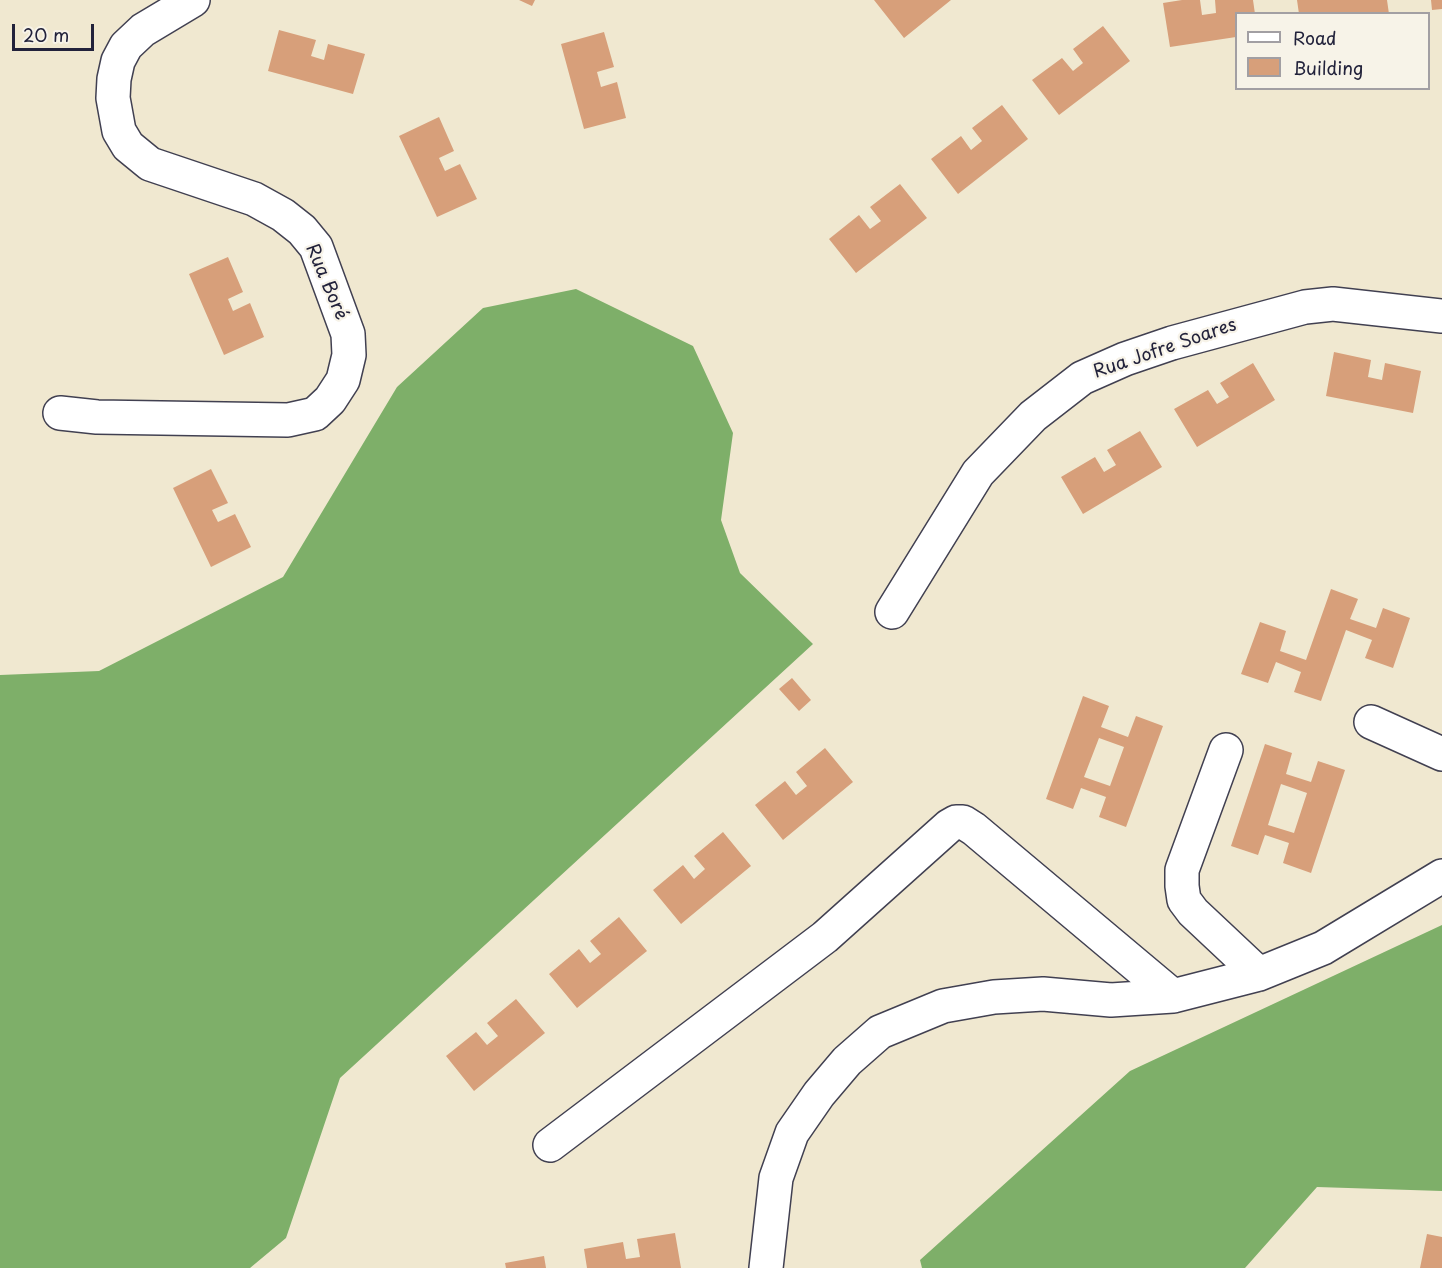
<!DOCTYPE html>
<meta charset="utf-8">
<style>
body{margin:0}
#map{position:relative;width:1442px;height:1268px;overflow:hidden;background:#f0e8d0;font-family:"Playpen Sans",sans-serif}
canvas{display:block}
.legend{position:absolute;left:1235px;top:12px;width:195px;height:78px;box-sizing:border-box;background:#f7f3e8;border:2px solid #a29fa3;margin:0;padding:8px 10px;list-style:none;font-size:18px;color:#22223b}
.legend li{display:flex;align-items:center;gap:12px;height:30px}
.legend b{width:30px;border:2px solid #a29fa3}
.scale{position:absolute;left:12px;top:24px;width:82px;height:27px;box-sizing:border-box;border:3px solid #22223b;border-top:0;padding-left:8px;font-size:18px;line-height:21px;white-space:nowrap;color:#22223b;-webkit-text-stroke:4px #f7f3e8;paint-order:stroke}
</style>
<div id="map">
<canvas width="1442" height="1268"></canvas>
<ul class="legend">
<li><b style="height:8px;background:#fff"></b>Road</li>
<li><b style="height:16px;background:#d79f7a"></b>Building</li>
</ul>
<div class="scale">20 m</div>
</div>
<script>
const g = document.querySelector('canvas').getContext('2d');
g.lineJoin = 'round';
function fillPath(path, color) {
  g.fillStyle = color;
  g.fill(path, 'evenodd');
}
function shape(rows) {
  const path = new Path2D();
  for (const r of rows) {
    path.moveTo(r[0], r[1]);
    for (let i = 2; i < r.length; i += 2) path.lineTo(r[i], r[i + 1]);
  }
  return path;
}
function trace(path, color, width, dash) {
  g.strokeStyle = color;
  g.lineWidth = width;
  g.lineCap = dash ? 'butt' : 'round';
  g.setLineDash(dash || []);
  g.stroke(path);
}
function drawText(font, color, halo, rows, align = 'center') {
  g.font = font + ' "Playpen Sans",sans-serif';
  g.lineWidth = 4.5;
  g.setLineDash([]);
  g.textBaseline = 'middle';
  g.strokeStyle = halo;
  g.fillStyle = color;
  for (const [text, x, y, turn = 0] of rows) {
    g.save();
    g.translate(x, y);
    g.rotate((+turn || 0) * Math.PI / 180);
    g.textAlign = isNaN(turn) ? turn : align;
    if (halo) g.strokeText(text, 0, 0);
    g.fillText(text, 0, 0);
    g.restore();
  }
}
fillPath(shape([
 [576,289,693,346,733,433,721,520,740,573,813,644,340,1078,286,1238,250,1268,0,1268,0,675,99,671,283,577,397,387,483,308],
 [1442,925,1442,1191,1317,1187,1245,1268,922,1268,920,1260,1130,1071]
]), '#7eaf69');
fillPath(shape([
 [519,0,535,0,532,6],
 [874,0,951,0,904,38],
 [1182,0,1200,0,1202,15,1216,13,1215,0,1253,0,1255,14,1236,14,1236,37,1170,47,1163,3],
 [1297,0,1387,0,1389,14,1299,14],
 [1431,0,1442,0,1442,9,1432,10],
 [1103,26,1130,61,1059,115,1032,80,1062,58,1073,71,1083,63,1073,49],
 [279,30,316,40,311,56,324,60,328,44,365,54,353,94,268,71],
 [604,32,614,67,597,72,601,87,617,82,626,118,584,129,561,44],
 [1002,105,1028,139,958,194,931,159,961,136,971,150,982,141,972,128],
 [439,117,454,151,439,158,445,171,460,164,477,199,437,217,399,136],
 [900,184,927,218,856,273,829,239,859,215,870,229,881,221,870,207],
 [228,257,243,292,228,299,233,311,250,303,264,337,224,355,189,274],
 [1334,352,1371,360,1368,377,1382,380,1385,363,1421,371,1413,413,1326,396],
 [1253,363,1275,400,1197,447,1174,409,1208,390,1217,404,1229,397,1220,383],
 [1140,431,1162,467,1083,514,1061,477,1095,457,1104,472,1116,465,1107,450],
 [211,469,228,503,212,510,218,522,235,514,251,547,211,567,173,488],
 [1331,589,1358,599,1350,619,1376,628,1383,608,1410,618,1393,668,1365,658,1372,640,1346,630,1321,701,1294,692,1301,672,1276,662,1268,683,1241,674,1260,622,1286,631,1280,651,1306,660],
 [792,678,811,700,799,711,779,689],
 [1083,696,1109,706,1101,727,1128,737,1136,716,1163,726,1126,827,1099,817,1106,797,1081,788,1073,809,1046,799],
 [1099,738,1124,747,1110,786,1084,777],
 [1265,744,1292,753,1286,774,1311,782,1318,761,1345,770,1311,873,1283,863,1289,843,1265,835,1258,855,1231,846],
 [1281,784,1307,793,1294,833,1268,825],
 [825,748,853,782,783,840,755,805,785,781,796,795,807,786,796,772],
 [723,832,751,866,681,924,653,890,683,865,694,879,705,869,694,856],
 [619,917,647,951,577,1008,549,974,579,949,590,963,601,954,590,941],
 [516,999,545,1033,474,1091,446,1056,476,1032,487,1045,498,1036,487,1023],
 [675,1233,681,1268,587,1268,584,1249,623,1242,626,1259,640,1257,637,1239],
 [1427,1234,1442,1237,1442,1268,1420,1268],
 [544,1256,546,1268,506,1268,505,1263]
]), '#d79f7a');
const minor = shape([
 [60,413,97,417,288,420,315,414,330,400,343,380,349,355,348,334,316,247,302,230,283,215,254,199,150,164,128,146,119,131,113,98,114,79,118,61,126,46,143,30,193,0],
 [892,612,978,473,1033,416,1082,378,1125,359,1172,343,1305,307,1333,304,1442,316],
 [1371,722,1442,754],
 [1226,750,1182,870,1182,886,1184,900,1193,912,1259,974],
 [550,1145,825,937,949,826,956,822,963,822,974,829,1173,996],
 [766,1268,776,1178,792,1133,819,1094,847,1061,880,1032,943,1006,994,997,1043,994,1111,1000,1173,996,1259,974,1323,948,1442,876]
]);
trace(minor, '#414051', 36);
trace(minor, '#fff', 33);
drawText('18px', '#22223b', '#f7f3e8', [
 ["Rua Boré",326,282,67],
 ["Rua Jofre Soares",1165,349,-19]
]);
</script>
